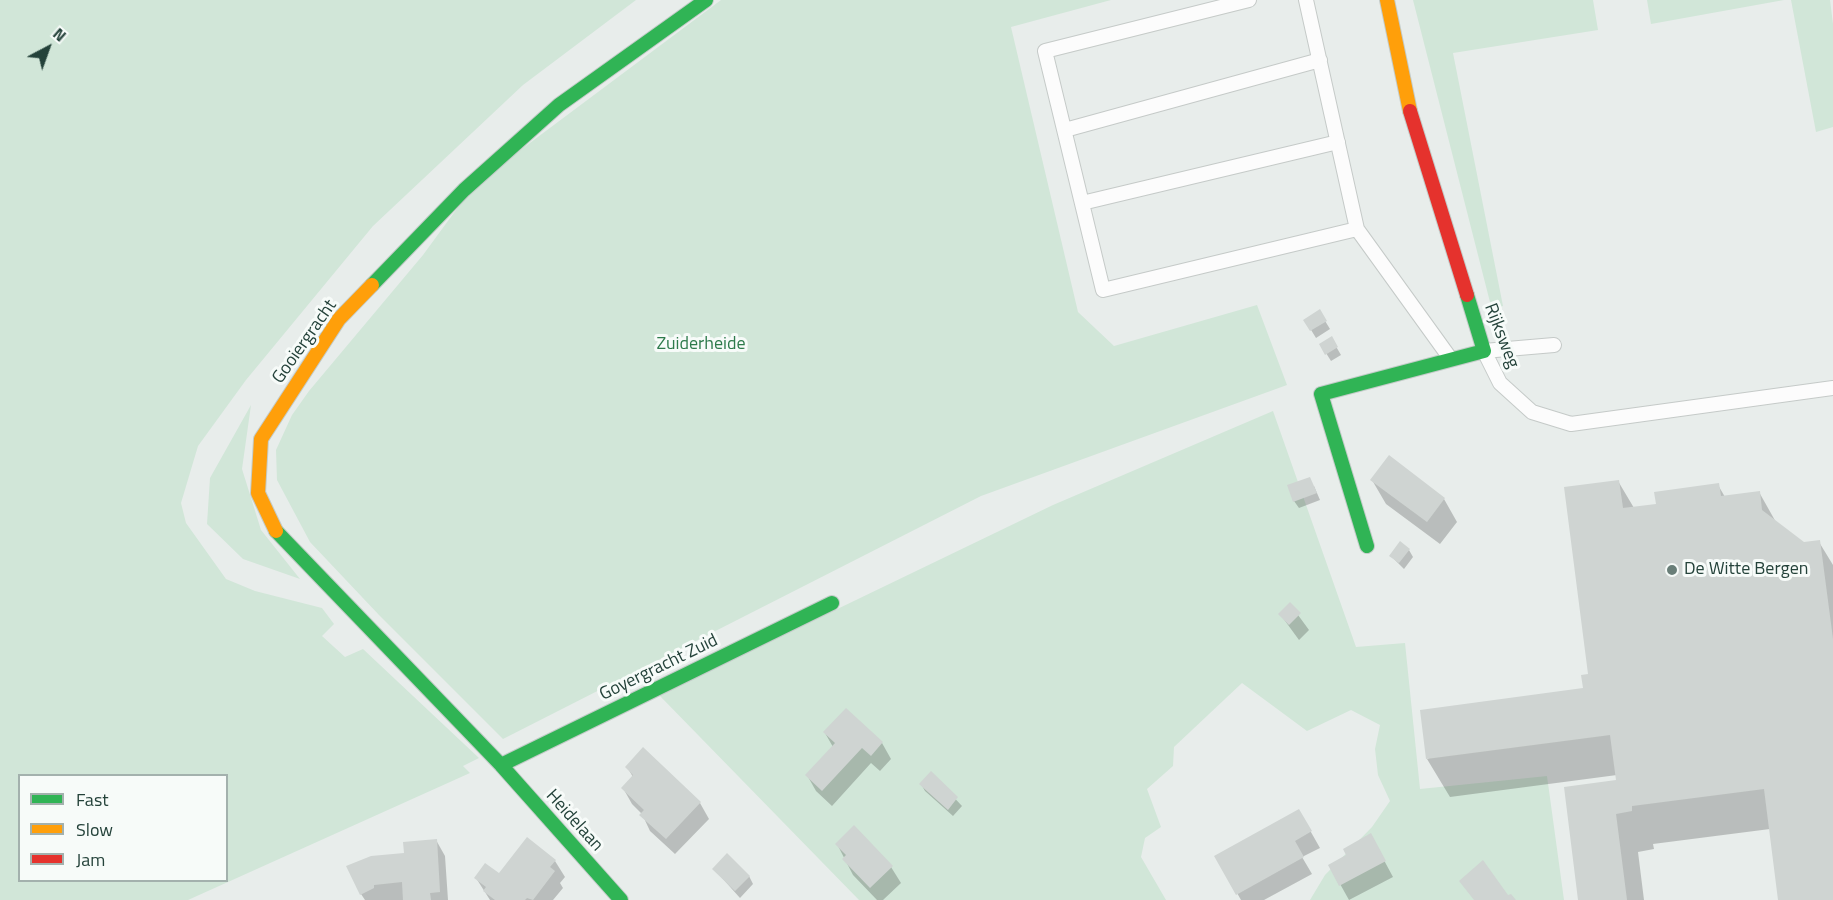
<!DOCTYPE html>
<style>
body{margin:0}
#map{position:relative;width:1833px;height:900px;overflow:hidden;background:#e8edeb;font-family:"Titillium Web",sans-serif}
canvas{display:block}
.legend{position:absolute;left:18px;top:774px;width:210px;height:108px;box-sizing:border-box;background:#f7fbf9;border:2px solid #a3b1ad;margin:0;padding:8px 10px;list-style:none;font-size:18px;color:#24423a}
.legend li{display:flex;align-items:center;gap:12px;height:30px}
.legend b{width:30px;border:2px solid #a3b1ad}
.north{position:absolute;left:18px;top:18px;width:60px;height:60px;-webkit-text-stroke:4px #f7fbf9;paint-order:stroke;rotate:41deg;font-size:16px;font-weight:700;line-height:24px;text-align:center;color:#24423a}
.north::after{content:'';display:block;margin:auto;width:21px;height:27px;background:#24423a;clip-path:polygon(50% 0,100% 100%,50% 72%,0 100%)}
</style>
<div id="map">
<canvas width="1833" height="900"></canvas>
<ul class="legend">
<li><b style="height:8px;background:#30b455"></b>Fast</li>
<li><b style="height:8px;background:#ff9f0a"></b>Slow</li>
<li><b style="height:8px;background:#e5322d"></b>Jam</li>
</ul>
<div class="north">N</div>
</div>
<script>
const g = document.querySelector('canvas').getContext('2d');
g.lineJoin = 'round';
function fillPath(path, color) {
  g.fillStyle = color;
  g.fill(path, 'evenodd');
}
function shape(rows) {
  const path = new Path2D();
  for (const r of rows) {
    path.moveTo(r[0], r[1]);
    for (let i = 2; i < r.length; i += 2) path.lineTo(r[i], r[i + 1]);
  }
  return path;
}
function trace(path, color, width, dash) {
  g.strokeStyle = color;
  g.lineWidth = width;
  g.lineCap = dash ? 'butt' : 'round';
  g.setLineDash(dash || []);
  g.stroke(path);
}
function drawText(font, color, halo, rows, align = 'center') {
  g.font = font + ' "Titillium Web",sans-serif';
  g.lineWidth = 6;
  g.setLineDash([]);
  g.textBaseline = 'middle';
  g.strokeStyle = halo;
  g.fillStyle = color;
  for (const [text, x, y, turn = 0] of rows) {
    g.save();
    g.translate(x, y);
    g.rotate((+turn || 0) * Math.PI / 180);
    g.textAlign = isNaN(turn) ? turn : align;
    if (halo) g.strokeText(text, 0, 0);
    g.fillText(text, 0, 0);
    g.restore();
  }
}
fillPath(shape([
 [0,0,636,0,523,85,373,226,246,380,198,446,181,503,186,523,226,579,255,591,322,608,334,624,322,636,345,657,363,649,479,758,463,766,470,773,188,900,0,900],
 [20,776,226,776,226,880,20,880],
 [721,0,1111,0,1011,27,1078,312,1114,346,1257,305,1287,385,981,496,503,739,379,615,310,542,277,480,276,450,292,415,309,391,423,255,475,184],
 [1413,0,1593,0,1598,30,1453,53,1503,306,1492,310],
 [1647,0,1784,0,1651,24],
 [1791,0,1830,0,1833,24,1833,127,1816,132],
 [251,405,242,469,261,530,300,579,243,559,207,524,210,478],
 [1273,411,1356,647,1405,643,1420,789,1547,776,1564,900,1310,900,1325,875,1372,827,1390,801,1378,775,1375,749,1380,725,1351,710,1307,731,1242,683,1174,747,1173,766,1147,789,1161,827,1145,838,1141,857,1166,900,859,900,659,695,1053,505]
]), '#d1e6d8');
fillPath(shape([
 [1319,311,1330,329,1316,338,1305,320],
 [1331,338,1341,355,1331,361,1321,345],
 [1372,480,1444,499,1457,522,1440,544,1386,504],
 [1618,481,1634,508,1657,505,1718,485,1725,497,1759,492,1777,524,1803,544,1819,542,1833,565,1833,900,1779,900,1770,829,1653,844,1654,849,1638,852,1644,900,1580,900,1618,782,1617,775,1450,797,1427,759,1585,690,1590,675],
 [1314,486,1320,500,1299,508,1294,501],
 [1409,550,1413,557,1404,569,1391,556],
 [1290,604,1309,630,1299,640,1280,614],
 [846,710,882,743,891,759,880,771,871,763,832,806,816,791,807,775,833,747,825,733],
 [627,767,700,803,709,819,675,854,650,831,642,814,632,804,623,788,633,777],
 [931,773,962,806,953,816,925,791,921,784],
 [1299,811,1320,848,1302,857,1312,874,1264,900,1241,900,1216,856],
 [436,840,445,856,448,900,365,900,361,894,406,854],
 [837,844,891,867,901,883,883,900,877,900,853,875],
 [1379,851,1393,877,1349,900,1330,866],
 [555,861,565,877,560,883,563,888,553,900,490,900,476,878,500,875],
 [714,869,749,876,753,884,740,898]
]), '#0003');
fillPath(shape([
 [1320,309,1327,321,1310,331,1303,320],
 [1332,336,1338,347,1325,355,1319,344],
 [1389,455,1445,498,1427,522,1370,480],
 [1310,477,1317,493,1293,502,1287,485],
 [1619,480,1623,508,1656,504,1654,492,1719,483,1721,496,1760,491,1762,510,1804,542,1820,540,1833,639,1833,900,1778,900,1764,789,1632,806,1632,811,1616,814,1627,900,1578,900,1564,787,1616,780,1610,735,1426,759,1420,710,1583,688,1581,675,1588,674,1564,487],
 [1400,541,1410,549,1399,563,1389,556],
 [1290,602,1301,613,1289,625,1278,614],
 [846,708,883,742,871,756,862,748,822,791,805,775,835,743,823,732],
 [643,747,701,802,666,839,639,815,644,810,621,788,633,775,625,767],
 [931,771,958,797,948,810,919,784],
 [1299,809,1312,831,1295,841,1304,857,1236,895,1214,856],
 [854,825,893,866,870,888,842,859,846,855,835,844],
 [1371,833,1386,861,1339,886,1328,865,1346,855,1343,849],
 [527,837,556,860,550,867,555,871,533,900,527,898,525,900,495,900,483,891,486,887,474,878,485,863,499,873],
 [437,839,440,892,430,893,431,900,403,900,402,882,374,885,374,888,360,895,346,866,371,856,404,853,403,842],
 [727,853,750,876,735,891,712,869],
 [1483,860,1508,895,1511,894,1516,900,1474,900,1459,881]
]), '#cfd4d2');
const lane = shape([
 [1249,0,1045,51,1103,290,1357,229],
 [1306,0,1357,229,1450,358],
 [1065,130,1320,60],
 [1082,203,1338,142],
 [1554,345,1484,351,1500,383,1532,412,1571,424,1833,388]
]);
const fast = shape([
 [372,285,464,190,559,105,706,0],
 [276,531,501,765,621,900],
 [1367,546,1321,394,1484,351,1467,295],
 [501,765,832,603]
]);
const slow = shape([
 [1387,0,1410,111],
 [276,531,258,493,261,439,339,319,372,285]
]);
const jam = shape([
 [1410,111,1467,295]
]);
trace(lane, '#c5cac8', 16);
trace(fast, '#c3cbc8', 16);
trace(slow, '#c3cbc8', 16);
trace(jam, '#c3cbc8', 16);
trace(lane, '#fcfcfc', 14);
trace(fast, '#30b455', 14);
trace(slow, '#ff9f0a', 14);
trace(jam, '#e5322d', 14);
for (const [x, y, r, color] of [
 [1672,570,6,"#697e78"]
]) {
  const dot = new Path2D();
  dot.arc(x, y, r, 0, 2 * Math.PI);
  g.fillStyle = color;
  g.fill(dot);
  trace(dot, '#f7fbf9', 2);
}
drawText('18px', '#24423a', '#f7fbf9', [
 ["Rijksweg",1501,336,69],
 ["Gooiergracht",305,342,-55],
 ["Goyergracht Zuid",659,668,-26],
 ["Heidelaan",574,821,48]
]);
drawText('18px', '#2d7a4b', '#f7fbf9', [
 ["Zuiderheide",701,345]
]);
drawText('18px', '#24423a', '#f7fbf9', [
 ["De Witte Bergen",1684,570]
], 'left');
</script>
